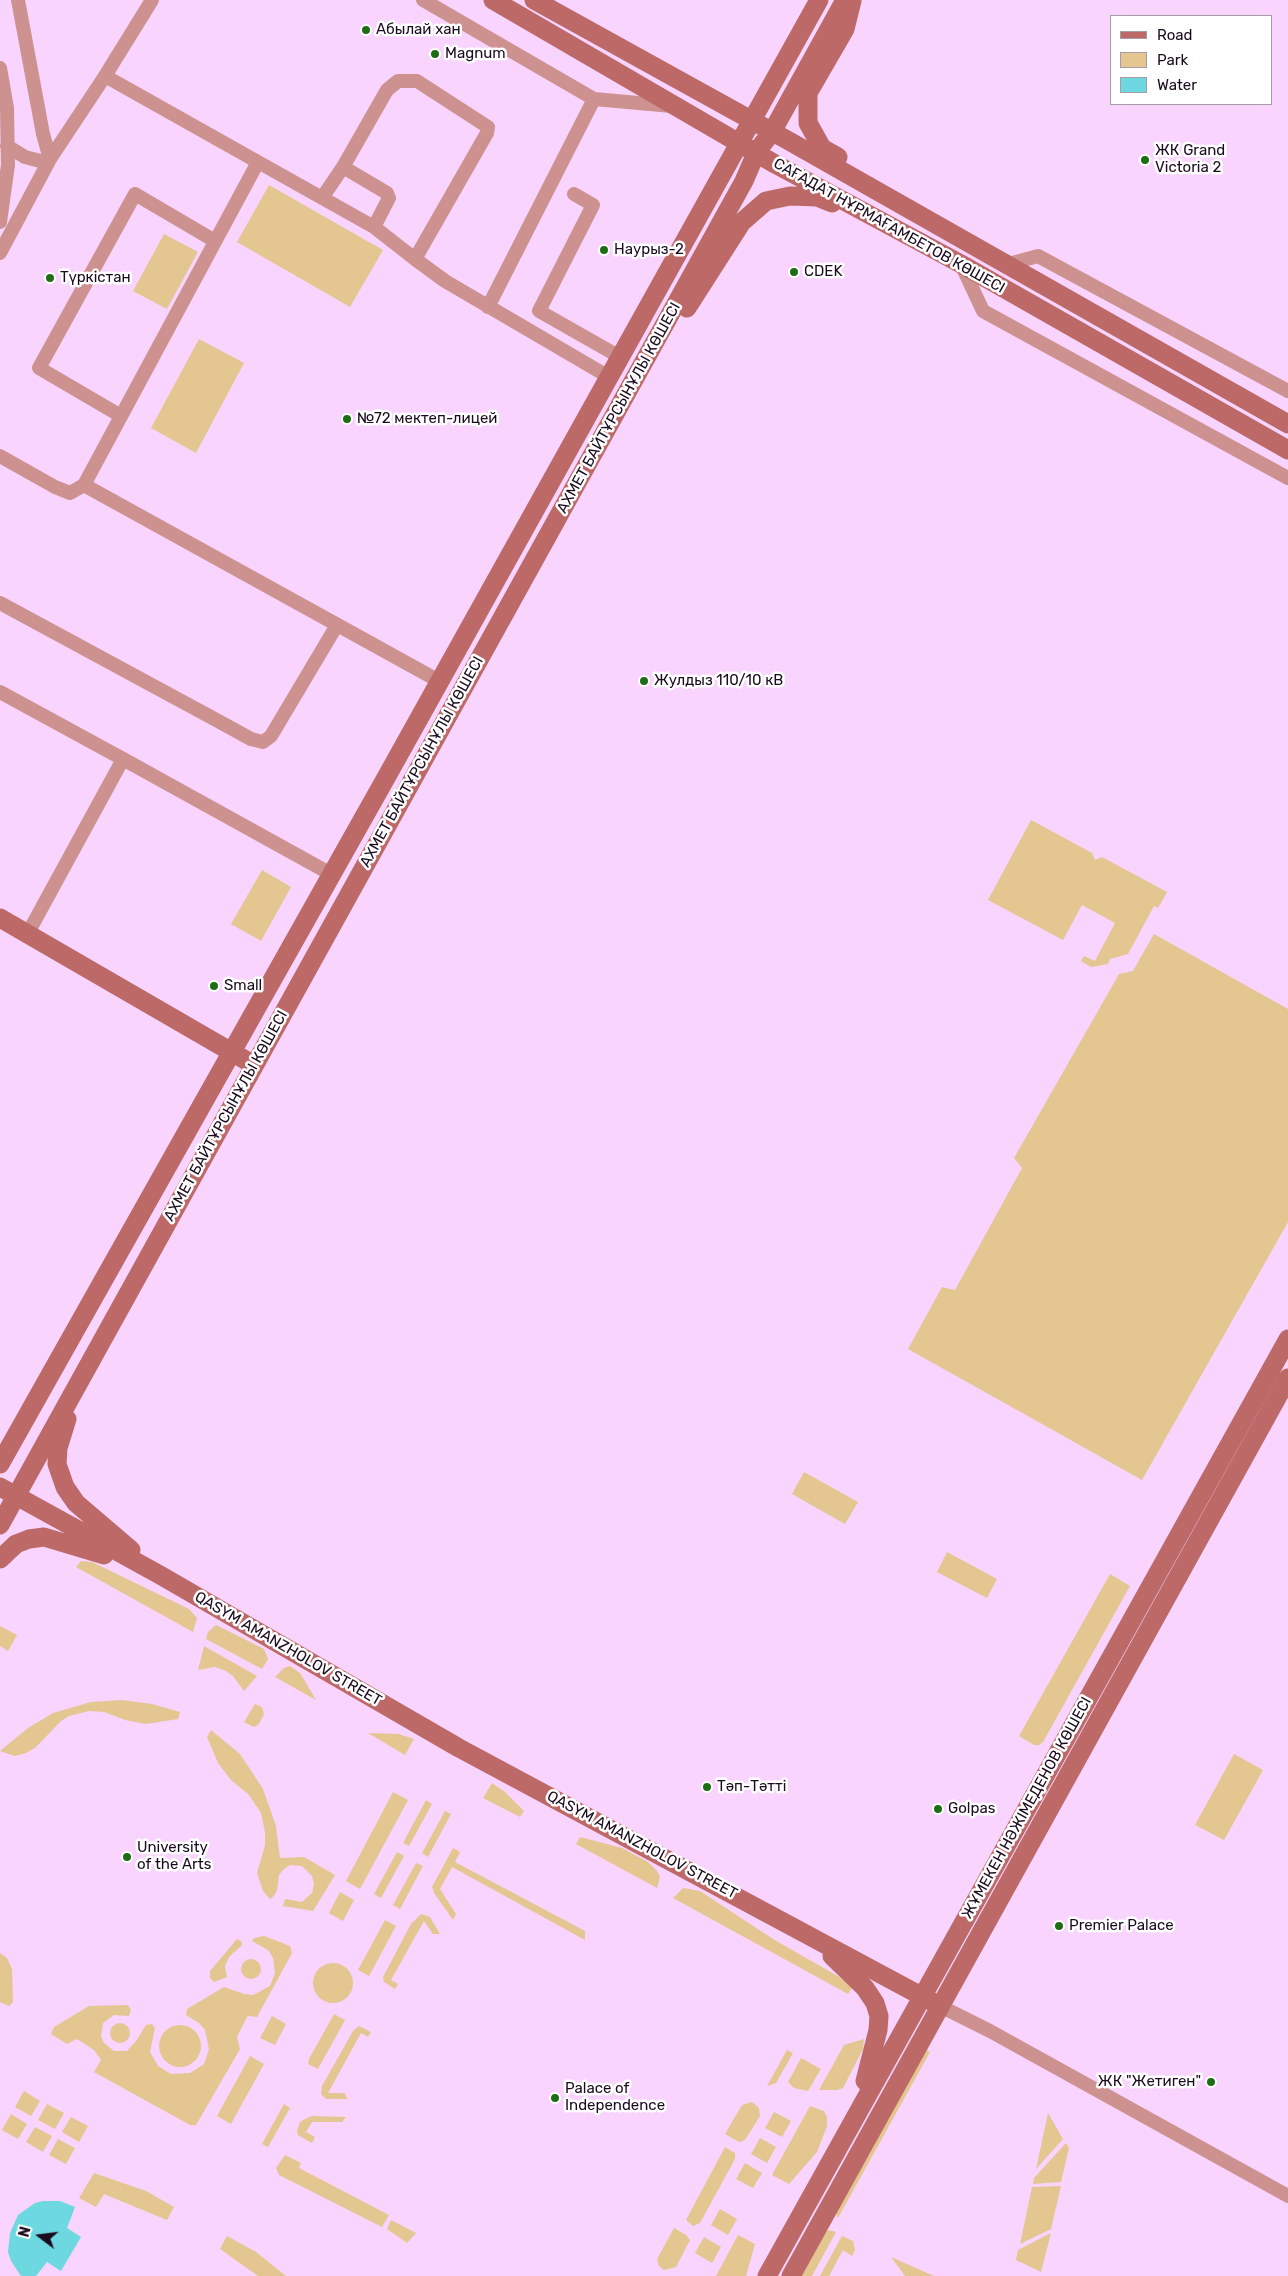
<!DOCTYPE html>
<meta charset="utf-8">
<style>
body{margin:0}
#map{position:relative;width:1288px;height:2276px;overflow:hidden;background:#f8d4fe;font-family:Rubik,sans-serif}
canvas{display:block}
.legend{position:absolute;left:1110px;top:15px;width:162px;height:90px;box-sizing:border-box;background:#fff;border:1px solid #a49da5;margin:0;padding:6px 9px;list-style:none;font-size:15px;color:#1b0b1e}
.legend li{display:flex;align-items:center;gap:10px;height:25px}
.legend b{width:25px;border:1px solid #a49da5}
.north{position:absolute;left:15px;top:2211px;width:50px;height:50px;-webkit-text-stroke:4px #fff;paint-order:stroke;rotate:285deg;font-size:14px;font-weight:700;line-height:20px;text-align:center;color:#1b0b1e}
.north::after{content:'';display:block;margin:auto;width:18px;height:22px;background:#1b0b1e;clip-path:polygon(50% 0,100% 100%,50% 72%,0 100%)}
</style>
<div id="map">
<canvas width="1288" height="2276"></canvas>
<ul class="legend">
<li><b style="height:6px;background:#bd6968"></b>Road</li>
<li><b style="height:14px;background:#e4c690"></b>Park</li>
<li><b style="height:14px;background:#6ed8e0"></b>Water</li>
</ul>
<div class="north">N</div>
</div>
<script>
const g = document.querySelector('canvas').getContext('2d');
g.lineJoin = 'round';
function fillPath(path, color) {
  g.fillStyle = color;
  g.fill(path, 'evenodd');
}
function shape(rows) {
  const path = new Path2D();
  for (const r of rows) {
    if (r.length === 3) {
      path.moveTo(r[0] + r[2], r[1]);
      path.arc(r[0], r[1], r[2], 0, 2 * Math.PI);
      continue;
    }
    path.moveTo(r[0], r[1]);
    for (let i = 2; i < r.length; i += 2) path.lineTo(r[i], r[i + 1]);
  }
  return path;
}
function trace(path, color, width, dash) {
  g.strokeStyle = color;
  g.lineWidth = width;
  g.lineCap = dash ? 'butt' : 'round';
  g.setLineDash(dash || []);
  g.stroke(path);
}
function drawText(font, color, halo, rows, align = 'center') {
  g.font = font + ' Rubik,sans-serif';
  g.lineWidth = 5;
  g.setLineDash([]);
  g.textBaseline = 'middle';
  g.strokeStyle = halo;
  g.fillStyle = color;
  for (const [text, x, y, turn = 0] of rows) {
    g.save();
    g.translate(x, y);
    g.rotate((+turn || 0) * Math.PI / 180);
    g.textAlign = isNaN(turn) ? turn : align;
    if (halo) g.strokeText(text, 0, 0);
    g.fillText(text, 0, 0);
    g.restore();
  }
}
fillPath(shape([
 [269,185,383,250,350,307,237,242],
 [164,234,198,252,167,309,133,291],
 [199,339,244,363,196,453,151,428],
 [1031,820,1092,853,1095,860,1102,857,1167,892,1158,908,1154,906,1128,954,1110,959,1108,964,1091,967,1081,961,1084,956,1095,961,1115,923,1082,905,1063,940,988,900],
 [262,870,291,887,261,941,231,924],
 [1154,934,1288,1009,1288,1222,1142,1480,908,1349,942,1287,955,1290,1022,1168,1014,1158,1119,974,1133,971],
 [804,1472,858,1502,845,1524,792,1494],
 [947,1552,997,1579,987,1598,937,1572],
 [81,1561,92,1562,189,1609,197,1618,193,1632,76,1567],
 [1110,1574,1130,1586,1043,1742,1039,1745,1034,1745,1019,1736],
 [216,1625,264,1649,268,1659,262,1669,206,1639,208,1632],
 [0,1626,17,1635,8,1651,0,1646],
 [204,1646,257,1676,244,1691,233,1676,226,1671,215,1667,198,1670],
 [290,1666,300,1673,316,1700,275,1677,284,1668],
 [122,1700,152,1704,180,1712,178,1719,146,1724,125,1720,104,1712,89,1711,69,1716,61,1721,35,1748,26,1753,15,1756,0,1751,28,1728,53,1713,91,1702],
 [255,1704,262,1707,264,1714,259,1724,254,1727,244,1722],
 [211,1730,240,1754,263,1789,276,1826,280,1858,304,1857,335,1875,313,1911,283,1906,285,1899,302,1902,312,1893,314,1884,312,1876,302,1866,290,1865,284,1869,279,1875,277,1891,272,1898,270,1899,263,1891,257,1873,265,1845,265,1832,261,1813,249,1795,231,1780,218,1763,207,1737],
 [368,1733,399,1734,414,1739,405,1755],
 [1234,1754,1263,1770,1224,1840,1195,1825],
 [492,1783,505,1792,524,1811,520,1817,483,1798],
 [393,1792,408,1800,360,1889,346,1881],
 [426,1800,432,1804,409,1846,403,1843],
 [445,1811,451,1814,428,1857,422,1853],
 [580,1837,622,1848,648,1862,658,1872,660,1877,657,1888,576,1844],
 [453,1848,460,1852,455,1862,585,1931,585,1940,452,1867,440,1889,456,1914,453,1920,434,1893,432,1887],
 [397,1852,404,1856,381,1898,374,1894],
 [416,1863,423,1866,400,1909,393,1905],
 [683,1888,700,1891,773,1939,841,1978,852,1988,848,1994,673,1898],
 [340,1892,354,1900,343,1921,329,1913],
 [421,1914,430,1917,440,1934,433,1934,424,1921,391,1980,398,1984,395,1989,384,1982,383,1977,411,1924],
 [385,1920,396,1926,369,1976,358,1970],
 [264,1936,290,1946,292,1953,257,2017,248,2016,246,2019,237,2037,240,2049,196,2125,190,2125,94,2072,101,2060,94,2050,77,2039,67,2044,51,2034,54,2027,89,2006,128,2005,131,2010,129,2016,114,2015,103,2023,101,2036,104,2043,114,2051,127,2051,136,2041,146,2025,152,2024,155,2028,150,2052,158,2066,171,2074,190,2073,204,2064,209,2049,205,2030,199,2023,186,2015,187,2009,224,1987,244,1994,253,1995,270,1986,275,1973,273,1958,268,1950,252,1941,254,1938],
 [237,1939,241,1941,242,1945,229,1957,225,1966,227,1977,214,1982,210,1978,210,1971],
 [0,1953,7,1958,12,1969,13,2002,9,2006,0,2002],
 [251,1969,10],
 [333,1983,20],
 [334,2014,345,2020,318,2069,308,2064,309,2059],
 [272,2016,286,2024,275,2045,260,2038],
 [120,2033,10],
 [180,2046,21],
 [359,2026,371,2032,368,2037,361,2033,328,2093,344,2093,348,2099,326,2099,321,2094,322,2086,353,2031],
 [864,2039,863,2049,843,2088,837,2090,819,2090,844,2045],
 [923,2048,930,2052,838,2218,835,2212],
 [787,2050,793,2053,776,2083,767,2086],
 [250,2056,264,2064,231,2124,217,2116],
 [801,2058,821,2069,808,2091,794,2088,788,2082],
 [24,2091,40,2101,31,2116,15,2107],
 [752,2102,759,2108,760,2116,745,2140,739,2142,725,2134,742,2105],
 [47,2104,64,2113,55,2129,38,2120],
 [284,2104,290,2108,268,2147,262,2144],
 [810,2106,824,2111,827,2117,827,2126,817,2152,789,2184,772,2175],
 [774,2112,791,2121,782,2137,765,2128],
 [1048,2113,1063,2139,1036,2169],
 [11,2114,27,2124,18,2139,2,2130],
 [71,2117,88,2126,79,2142,62,2132],
 [309,2117,313,2116,346,2117,342,2122,312,2122,306,2132,315,2137,312,2143,298,2135,297,2131,300,2122],
 [35,2127,52,2136,43,2152,26,2142],
 [760,2138,776,2147,767,2163,751,2154],
 [58,2139,75,2148,66,2164,49,2155],
 [1066,2143,1069,2148,1061,2182,1033,2184,1034,2178],
 [725,2147,735,2153,735,2159,700,2223,693,2226,686,2220],
 [285,2155,301,2163,299,2168,389,2215,382,2227,279,2175,276,2168],
 [745,2163,762,2173,753,2188,736,2179],
 [94,2173,146,2191,174,2207,167,2220,104,2194,96,2207,79,2198],
 [1061,2186,1051,2229,1020,2244,1032,2187],
 [720,2209,737,2219,728,2235,711,2225],
 [391,2220,416,2233,407,2243,387,2229],
 [674,2228,686,2235,690,2240,676,2267,664,2270,659,2266,657,2259],
 [828,2230,836,2232,812,2276,799,2276,826,2231],
 [1051,2233,1041,2272,1016,2260,1018,2250],
 [738,2235,755,2244,746,2276,716,2276],
 [227,2236,256,2252,286,2276,258,2276,220,2249],
 [842,2236,853,2241,855,2250,852,2256,843,2250,829,2276,820,2276],
 [704,2237,721,2247,712,2263,695,2253],
 [891,2257,934,2276,905,2276]
]), '#e4c690');
fillPath(shape([
 [43,2201,60,2201,75,2207,67,2228,81,2237,61,2271,47,2262,36,2276,21,2276,11,2261,8,2252,10,2233,18,2215,35,2203]
]), '#6ed8e0');
trace(shape([
 [18,0,43,134,50,159],
 [423,0,594,99,672,106],
 [0,68,7,108,8,165,0,222],
 [105,76,152,0],
 [7,146,25,157,48,163],
 [258,162,374,227,415,259],
 [343,167,387,193,389,198,374,227],
 [574,194,593,205,539,311,620,357],
 [322,198,343,167,387,90,398,81,417,81,488,127,487,133,415,259,445,281,609,377],
 [0,253,50,159,105,76,258,162,84,485],
 [961,264,983,311,1288,478],
 [1005,265,1038,256,1288,391],
 [488,307,594,99],
 [121,416,39,368,135,194,215,241],
 [0,456,55,487,70,493,84,485,439,681],
 [0,603,220,722,251,739,263,742,271,736,337,625],
 [0,692,123,759],
 [28,933,123,759,331,874],
 [940,2006,990,2031,1288,2196]
]), '#cd9290', 14);
trace(shape([
 [493,0,775,164,961,264,1288,450],
 [534,0,789,141,1288,424],
 [838,157,822,148,808,123,808,93,845,29,852,1],
 [687,308,742,222,766,201,790,196,817,197,832,203],
 [0,918,254,1065],
 [67,1419,58,1448,57,1464,65,1487,76,1503,131,1550],
 [0,1464,387,776,819,0],
 [0,1487,160,1575,459,1748,940,2006],
 [0,1525,744,181,757,151,772,132,845,0],
 [0,1559,16,1544,29,1539,44,1537,104,1555],
 [832,1956,865,1988,875,2003,879,2016,878,2030,865,2081],
 [767,2276,1288,1339],
 [791,2276,1288,1378]
]), '#bd6968', 19);
for (const [x, y, r, color] of [
 [366,30,5,"#1c6d13"],
 [435,54,5,"#1c6d13"],
 [1145,160,5,"#1c6d13"],
 [604,250,5,"#1c6d13"],
 [794,272,5,"#1c6d13"],
 [50,278,5,"#1c6d13"],
 [347,419,5,"#1c6d13"],
 [644,681,5,"#1c6d13"],
 [214,986,5,"#1c6d13"],
 [707,1787,5,"#1c6d13"],
 [938,1809,5,"#1c6d13"],
 [127,1857,5,"#1c6d13"],
 [1059,1926,5,"#1c6d13"],
 [1211,2082,5,"#1c6d13"],
 [555,2098,5,"#1c6d13"]
]) {
  const dot = new Path2D();
  dot.arc(x, y, r, 0, 2 * Math.PI);
  g.fillStyle = color;
  g.fill(dot);
  trace(dot, '#fff', 2);
}
drawText('15px', '#1b0b1e', '#fff', [
 ["Абылай хан",376,30],
 ["Magnum",445,54],
 ["ЖК Grand",1155,151],
 ["Victoria 2",1155,168],
 ["Наурыз-2",614,250],
 ["CDEK",804,272],
 ["Түркістан",60,278],
 ["№72 мектеп-лицей",357,419],
 ["Жулдыз 110/10 кВ",654,681],
 ["Small",224,986],
 ["Тәп-Тәтті",717,1787],
 ["Golpas",948,1809],
 ["University",137,1848],
 ["of the Arts",137,1865],
 ["Premier Palace",1069,1926],
 ["ЖК \"Жетиген\"",1201,2082,"right"],
 ["Palace of",565,2089],
 ["Independence",565,2106]
], 'left');
drawText('15px', '#1b0b1e', '#fff', [
 ["САҒАДАТ НҰРМАҒАМБЕТОВ КӨШЕСІ",889,226,29],
 ["АХМЕТ БАЙТҰРСЫНҰЛЫ КӨШЕСІ",619,408,-61],
 ["АХМЕТ БАЙТҰРСЫНҰЛЫ КӨШЕСІ",422,762,-61],
 ["АХМЕТ БАЙТҰРСЫНҰЛЫ КӨШЕСІ",226,1116,-61],
 ["QASYM AMANZHOLOV STREET",288,1649,30],
 ["ЖҰМЕКЕН НӘЖІМЕДЕНОВ КӨШЕСІ",1027,1808,-61],
 ["QASYM AMANZHOLOV STREET",642,1845,28]
]);
</script>
